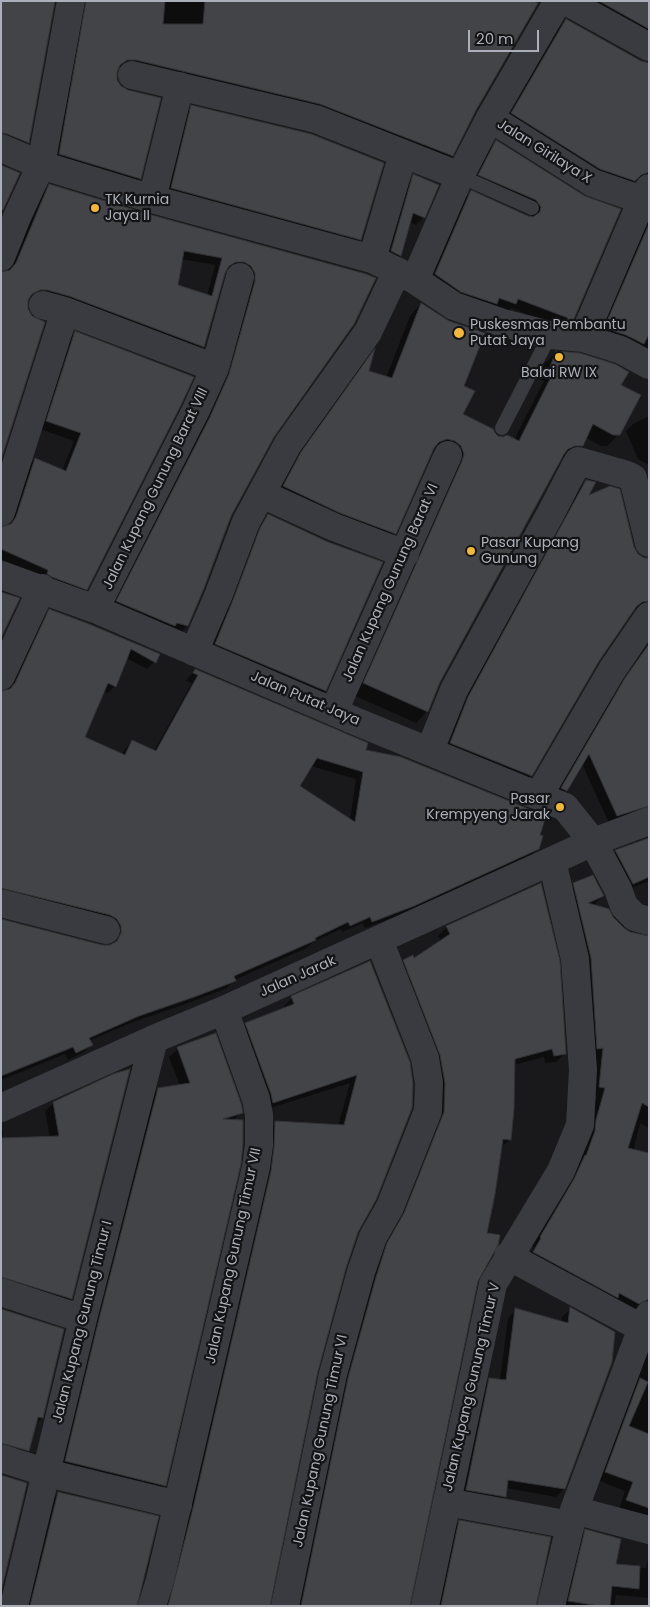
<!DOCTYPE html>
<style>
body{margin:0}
#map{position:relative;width:650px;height:1607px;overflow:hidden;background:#19191b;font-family:Poppins,sans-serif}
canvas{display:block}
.frame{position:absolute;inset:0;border:2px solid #abafba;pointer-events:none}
.scale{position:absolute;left:468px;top:30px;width:71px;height:22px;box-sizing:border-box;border:2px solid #abafba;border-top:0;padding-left:6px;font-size:15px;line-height:18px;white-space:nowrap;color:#abafba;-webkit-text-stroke:4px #141416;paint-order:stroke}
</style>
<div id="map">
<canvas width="650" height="1607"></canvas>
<div class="frame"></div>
<div class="scale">20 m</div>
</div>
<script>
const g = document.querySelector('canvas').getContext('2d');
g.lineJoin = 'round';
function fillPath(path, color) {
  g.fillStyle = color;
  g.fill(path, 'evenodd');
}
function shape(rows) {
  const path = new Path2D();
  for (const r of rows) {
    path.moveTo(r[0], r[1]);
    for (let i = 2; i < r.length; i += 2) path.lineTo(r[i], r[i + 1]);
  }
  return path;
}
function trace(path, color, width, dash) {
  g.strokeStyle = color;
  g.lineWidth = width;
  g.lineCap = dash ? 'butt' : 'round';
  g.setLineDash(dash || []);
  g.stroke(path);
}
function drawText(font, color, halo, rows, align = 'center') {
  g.font = font + ' Poppins,sans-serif';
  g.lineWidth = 4.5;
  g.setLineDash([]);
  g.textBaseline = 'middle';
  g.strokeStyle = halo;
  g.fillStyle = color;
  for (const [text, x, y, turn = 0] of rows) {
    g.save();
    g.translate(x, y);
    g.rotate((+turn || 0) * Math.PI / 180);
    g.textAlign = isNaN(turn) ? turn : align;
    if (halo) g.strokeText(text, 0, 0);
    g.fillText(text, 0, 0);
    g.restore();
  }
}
fillPath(shape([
 [1,1,28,142,21,150,1,141],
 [77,1,538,1,475,110,452,156,444,163,127,67,117,68,116,79,140,179,132,186,52,161],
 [578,1,649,1,649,40],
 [566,20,641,62,649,64,649,182,641,179,633,182,626,188,505,121,559,28],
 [192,107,360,239,354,246,165,194,185,113],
 [496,142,584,197,572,321,563,330,560,327,511,308,507,312,427,283,462,201,471,192,528,217,532,218,532,216,527,208,471,183,488,150],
 [414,176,424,217,416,225,409,222,401,254,393,262,384,259,406,184],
 [50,185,148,215,366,275,273,436,230,516,187,626,180,633,110,609,203,426,236,269,225,270,203,347,196,354,39,297,28,298,8,272,42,193],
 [181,259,215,265,207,296,176,286],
 [649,216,649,359,598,336],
 [421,304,462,387,461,415,498,437,514,440,544,381,539,379,544,364,556,353,620,385,619,434,607,446,601,446,586,438,582,446,571,457,562,457,439,682,427,711,416,723,353,695,442,452,431,452,395,533,383,545,272,498,290,465,364,362,373,353,368,371,386,378,410,316],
 [75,333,192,377,86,589,79,596,1,559,1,528,9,526,28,467,35,459,62,471,74,441,40,429,68,340],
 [649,416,649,465,638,459,626,431,633,424],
 [586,481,586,497,633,547,636,554,644,559,649,559,649,610,642,608,634,609,598,660,531,776,523,784,443,751,461,706,578,489],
 [268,515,328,543,381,563,325,691,319,696,210,649,255,535,263,521],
 [50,611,89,625,154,662,147,669,126,658,115,686,108,693,103,692,83,738,122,755,125,749,132,741,154,751,192,683,186,681,188,678,195,671,538,836,538,849,530,856,405,913,365,928,363,923,342,932,341,929,313,942,307,948,234,980,227,988,186,1004,130,1023,89,1041,91,1045,84,1052,68,1060,65,1054,1,1080,1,920,102,946,111,946,114,943,114,933,1,896,1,693,8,691,42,618],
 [311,766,356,779,350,820,298,787],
 [649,642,649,816,609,823,582,764,566,790,558,798,554,796,618,688],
 [649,839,649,881,624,891,608,860,616,851],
 [574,884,603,896,593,906,612,918,630,933,649,937,649,1128,640,1123,611,1247,649,1186,649,1310,640,1307,630,1311,526,1261,534,1247,532,1246,566,1189,588,1129,597,1096,591,1095,565,893],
 [447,927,565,1053,556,1062,545,1063,544,1057,514,1065,510,1139,501,1148,477,1280,409,1606,295,1606,340,1387,379,1253,436,1121,396,969,404,961,414,960,441,941,438,936],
 [370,962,357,1231,345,1267,317,1370,269,1606,163,1606,267,1131,275,1123,338,1126,350,1083,264,1110,238,1032,246,1024,285,1009,284,1006,292,998],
 [178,1049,241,1112,233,1121,165,1485,156,1494,58,1470,150,1097,158,1089,180,1086,169,1057],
 [114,1076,71,1298,62,1307,1,1287,1,1130,3,1130,3,1139,50,1138,45,1111,54,1103],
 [570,1309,564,1489,556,1497,506,1488,504,1496,496,1504,458,1497,482,1387,490,1379,500,1380,508,1318,516,1310,562,1322,562,1317],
 [1,1310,63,1330,42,1418,35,1425,28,1450,20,1459,1,1453],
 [649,1352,649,1520,619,1509,625,1491,597,1480,643,1357],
 [58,1493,136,1606,24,1606,50,1501],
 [460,1522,535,1606,435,1606,451,1530],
 [586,1531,614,1565,646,1568,649,1555,649,1598,616,1595,614,1606,561,1606,577,1539]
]), '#0007');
const building = shape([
 [1,1,55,1,29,143,7,134,1,133,1,1],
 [86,1,165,1,163,24,203,24,205,1,534,1,538,3,476,110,453,156,320,104,136,60,127,60,120,65,117,72,117,80,121,86,128,90,161,98,141,179,59,154,86,1],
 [599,1,649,1,649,29,599,1],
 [566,19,641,61,649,63,649,172,641,175,635,181,600,169,511,113,566,19],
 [191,105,311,134,384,163,361,240,171,188,191,105],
 [496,140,585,196,621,209,573,321,567,321,568,318,518,299,516,304,499,298,497,304,461,292,435,274,471,190,528,216,533,217,540,212,541,207,536,200,478,175,496,140],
 [1,165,20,173,3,210,1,210,1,165],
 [413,174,439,185,425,218,413,213,401,256,391,251,413,174],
 [49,184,148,214,366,274,376,278,354,324,274,437,231,516,204,588,188,626,177,623,175,626,116,601,210,417,229,374,255,281,255,273,251,266,244,262,236,262,229,266,225,273,204,347,69,296,47,290,40,290,32,294,28,300,28,309,32,316,45,322,1,460,1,272,10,270,16,263,49,184],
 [184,251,222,258,212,296,178,285,184,251],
 [649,224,649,334,644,344,626,335,604,328,649,224],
 [421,303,449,321,485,333,464,386,475,391,463,414,493,429,495,433,498,436,503,437,507,435,519,441,555,369,550,367,556,351,580,353,615,364,629,372,621,385,641,395,620,435,613,435,593,424,583,446,575,446,568,449,564,454,440,682,428,712,363,683,462,461,464,454,461,446,455,441,447,439,439,442,434,448,396,534,340,513,283,486,301,452,375,348,369,371,392,378,421,303],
 [75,331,194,377,182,403,87,590,52,577,47,574,48,570,1,549,1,527,11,524,16,517,35,458,66,471,81,433,46,421,75,331],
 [586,480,596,482,589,495,610,486,620,489,634,547,638,554,644,558,649,558,649,601,642,602,636,607,599,661,532,776,450,743,468,697,586,480],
 [268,514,328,542,383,562,326,691,215,644,233,600,260,528,268,514],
 [1,592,20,598,1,638,1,592],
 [49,609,89,624,160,654,156,663,131,649,116,687,108,683,85,737,125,755,132,740,156,751,198,675,193,673,195,669,368,743,366,750,401,757,546,816,540,835,543,836,539,849,414,906,372,922,370,917,350,926,348,922,315,938,316,940,234,976,236,981,194,997,139,1016,89,1038,93,1045,76,1053,73,1047,1,1076,1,919,102,945,110,945,117,941,121,933,121,926,117,919,110,915,1,888,1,691,10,689,15,683,49,609],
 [317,758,363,772,355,822,300,786,317,758],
 [649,644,649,806,617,816,589,754,567,791,561,788,625,678,649,644],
 [649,838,649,877,633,884,615,850,649,838],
 [593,875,604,896,588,903,609,909,613,917,624,928,630,932,649,936,649,1107,642,1103,628,1148,649,1153,649,1299,639,1304,619,1293,618,1298,533,1252,541,1238,540,1237,574,1179,585,1155,586,1156,595,1131,596,1120,605,1088,599,1087,603,1048,597,1049,591,958,573,883,593,875],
 [541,883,560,961,566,1054,554,1056,552,1049,515,1059,514,1109,511,1140,503,1139,495,1194,487,1233,500,1235,498,1245,478,1281,410,1606,301,1606,348,1378,376,1277,387,1243,404,1213,444,1112,445,1083,440,1055,403,960,413,955,414,958,450,934,446,926,541,883],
 [370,961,410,1062,413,1084,412,1108,376,1200,358,1232,346,1268,318,1371,270,1606,168,1606,193,1508,271,1171,274,1147,275,1121,344,1125,357,1075,273,1103,271,1094,245,1023,294,1004,291,996,370,961],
 [216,1033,241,1103,243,1113,223,1119,243,1120,243,1144,241,1164,166,1486,65,1461,98,1323,158,1088,190,1083,177,1047,216,1033],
 [130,1069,72,1299,1,1277,1,1138,59,1136,53,1102,113,1074,130,1069],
 [570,1307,615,1332,612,1362,565,1489,508,1480,506,1497,466,1490,489,1378,506,1380,515,1308,568,1323,570,1307],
 [1,1309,64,1329,43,1418,38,1417,29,1451,1,1443,1,1309],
 [640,1378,648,1382,629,1426,649,1434,649,1508,626,1500,633,1482,605,1472,640,1378],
 [1,1475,27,1483,1,1592,1,1475],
 [58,1492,159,1516,137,1606,30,1606,58,1492],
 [459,1520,551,1537,536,1606,441,1606,459,1520],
 [585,1529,621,1539,616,1564,640,1566,639,1589,612,1586,610,1606,600,1606,568,1601,585,1529]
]);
fillPath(building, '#434448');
trace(building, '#333337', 1);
trace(shape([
 [460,176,532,208],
 [502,428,550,335]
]), '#3a3b40', 14);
trace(shape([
 [566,1,649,47],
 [132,75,316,119,460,176],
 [490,118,593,183,642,200,649,188],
 [1,148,41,165,152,199,372,259,415,280,454,306,503,323,550,335,583,338,621,350,649,365],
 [152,199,180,86],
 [1,257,17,217,41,165,71,1],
 [372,259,403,154],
 [415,280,460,176,490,118,558,1],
 [43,305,65,311,215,368],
 [583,338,642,200],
 [262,494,334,527,405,554],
 [1,512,65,311],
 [1,575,95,609,355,721,565,807,593,842,618,889,624,906,635,917,649,921],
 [95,609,196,410,215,368,240,277],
 [194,652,219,594,246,522,288,444,368,332,397,271],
 [1,676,42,588],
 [334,711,448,455],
 [430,750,454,690,551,513,578,461,627,475,633,478,649,543],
 [539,795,612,670,649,616],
 [1,903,106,930],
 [508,1256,649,1332],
 [1,1292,83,1319],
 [1,1458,47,1473,178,1505],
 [447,1502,570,1525],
 [574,1510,649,1530],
 [14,1606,83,1319,154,1039],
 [152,1606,160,1580,256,1167,259,1145,259,1115,256,1099,224,1010],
 [285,1606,333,1374,361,1272,373,1237,390,1207,428,1111,429,1083,425,1058,379,940],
 [425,1606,493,1284,561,1171,580,1125,583,1070,575,959,552,861],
 [551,1606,574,1510,642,1328,649,1315]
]), '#3a3b40', 28);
trace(shape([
 [1,1108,154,1039,224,1010,593,842,649,821]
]), '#3a3b40', 28);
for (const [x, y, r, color] of [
 [95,208,5,"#efb83c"],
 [459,333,6,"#efb83c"],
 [559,357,5,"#efb83c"],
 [471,551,5,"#efb83c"],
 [560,807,5,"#efb83c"]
]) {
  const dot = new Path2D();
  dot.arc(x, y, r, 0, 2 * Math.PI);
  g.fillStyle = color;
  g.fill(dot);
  trace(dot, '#141416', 2);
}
drawText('14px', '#abafba', '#141416', [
 ["Jalan Girilaya X",544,152,32],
 ["Jalan Kupang Gunung Barat VIII",156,489,-64],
 ["Jalan Kupang Gunung Barat VI",391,583,-66],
 ["Jalan Putat Jaya",305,699,23],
 ["Jalan Jarak",298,977,-24],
 ["Jalan Kupang Gunung Timur VII",234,1256,-78],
 ["Jalan Kupang Gunung Timur I",83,1322,-76],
 ["Jalan Kupang Gunung Timur V",472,1387,-77],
 ["Jalan Kupang Gunung Timur VI",321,1441,-78]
]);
drawText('14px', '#abafba', '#141416', [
 ["TK Kurnia",105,200],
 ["Jaya II",105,216],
 ["Puskesmas Pembantu",470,325],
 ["Putat Jaya",470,341],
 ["Balai RW IX",559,373,"center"],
 ["Pasar Kupang",481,543],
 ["Gunung",481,559],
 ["Pasar",550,799,"right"],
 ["Krempyeng Jarak",550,815,"right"]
], 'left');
</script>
